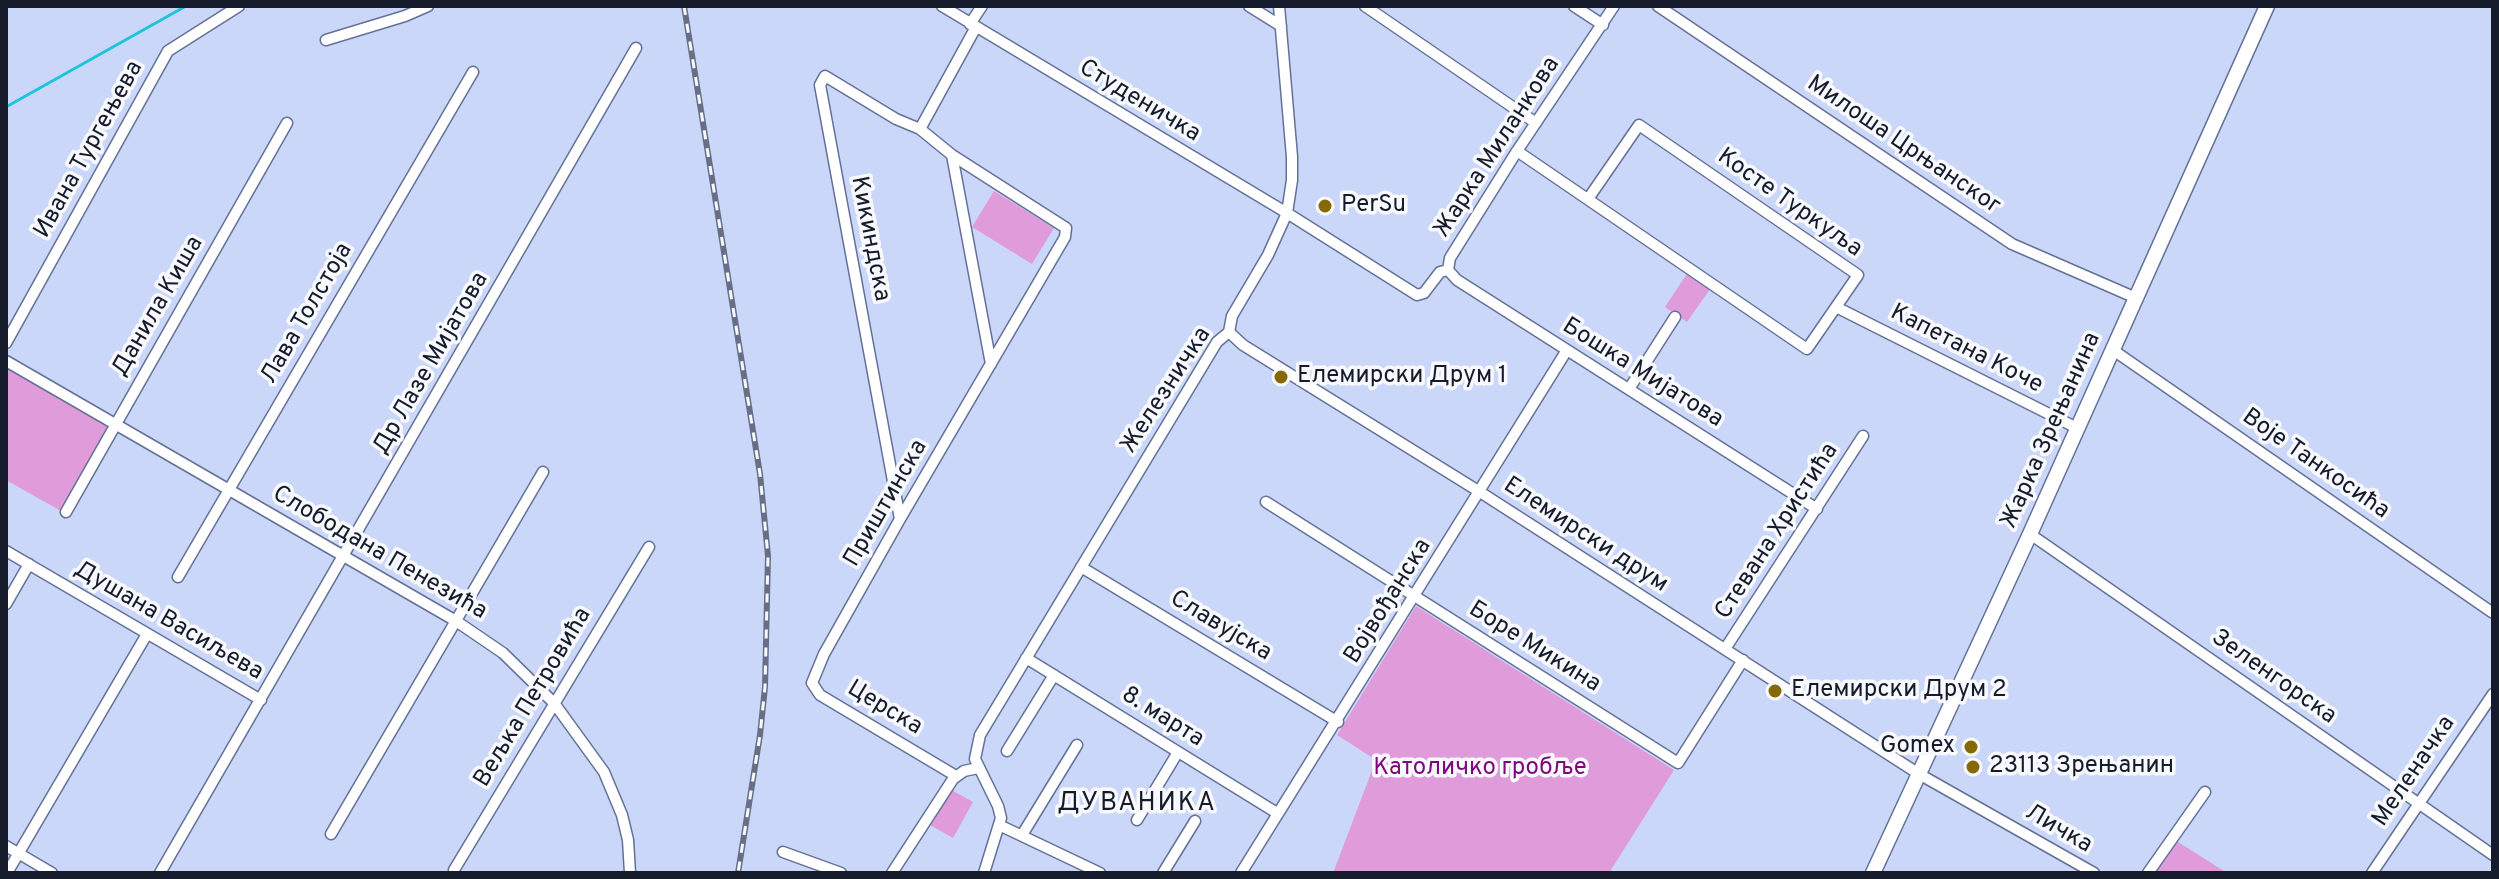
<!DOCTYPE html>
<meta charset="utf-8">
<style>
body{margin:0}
#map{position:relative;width:2499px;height:879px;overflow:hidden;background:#cbd7f9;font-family:Overpass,sans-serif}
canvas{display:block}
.frame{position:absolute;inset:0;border:8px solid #151b2a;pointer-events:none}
</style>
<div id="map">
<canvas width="2499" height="879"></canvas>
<div class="frame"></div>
</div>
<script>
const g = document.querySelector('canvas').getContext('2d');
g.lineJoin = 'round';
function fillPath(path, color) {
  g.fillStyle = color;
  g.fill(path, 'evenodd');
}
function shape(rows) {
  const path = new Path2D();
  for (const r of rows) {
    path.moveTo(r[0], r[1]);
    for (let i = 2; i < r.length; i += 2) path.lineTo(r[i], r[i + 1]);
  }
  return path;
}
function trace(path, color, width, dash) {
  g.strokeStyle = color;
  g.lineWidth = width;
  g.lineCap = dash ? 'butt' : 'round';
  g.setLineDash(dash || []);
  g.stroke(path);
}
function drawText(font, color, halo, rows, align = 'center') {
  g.font = font + ' Overpass,sans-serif';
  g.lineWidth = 7;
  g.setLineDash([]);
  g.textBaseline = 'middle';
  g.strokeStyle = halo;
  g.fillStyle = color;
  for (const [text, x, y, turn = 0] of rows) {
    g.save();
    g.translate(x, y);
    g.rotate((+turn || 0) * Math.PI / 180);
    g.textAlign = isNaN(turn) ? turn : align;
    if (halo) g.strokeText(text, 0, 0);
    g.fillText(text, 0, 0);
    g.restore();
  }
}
fillPath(shape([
 [994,191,1054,228,1032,264,972,227],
 [1690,269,1713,285,1687,322,1665,307],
 [6,368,110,427,61,511,6,480],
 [1416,606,1674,770,1609,873,1333,873,1376,760,1337,735],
 [950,789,973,802,953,838,930,825],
 [2175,840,2227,873,2152,873]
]), '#e09bda');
trace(shape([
 [6,107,186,6]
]), '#1fc4da', 3);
const minor = shape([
 [942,6,1287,213,1417,295,1424,293,1440,272,1448,270],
 [1249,6,1281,26],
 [1365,6,1536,123],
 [1574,6,1603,25],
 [1658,6,2012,244,2136,298],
 [970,24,982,6],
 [326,40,405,16,428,6],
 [920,129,976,27],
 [1517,151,1807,349,1858,275,1639,125,1588,199],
 [952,155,991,364],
 [1448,270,1457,280,1817,509],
 [1448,270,1450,258,1517,151,1614,6],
 [1836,307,2077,428],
 [1229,332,1243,345,1480,492,1919,774,2094,873],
 [6,343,168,51,239,6],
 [2113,350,2493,613],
 [6,361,456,621,503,653,554,703,604,772,622,815,628,840,630,873],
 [1629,389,1675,317],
 [1266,502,1678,763,1743,660],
 [66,512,287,123],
 [900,519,820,85,825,76,896,119,920,129,952,155,1066,228,1065,237,900,519,824,654,812,683,820,695,956,776],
 [2030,534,2493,855],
 [6,551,261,700],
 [1081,567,1338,722],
 [178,577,473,72],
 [6,604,29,564],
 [1725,649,1863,436],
 [1026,658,1277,813],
 [1007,751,1054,675],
 [1137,820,1178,752],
 [999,825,1100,873],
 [331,834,543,472],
 [1022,835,1077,745],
 [6,846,52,873],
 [783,852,841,873],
 [454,870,649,547],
 [7,873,147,634],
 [160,873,636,48],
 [892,873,953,779,964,771,978,768],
 [984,873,1001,818,998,806,975,759,980,735,1217,342,1229,332,1232,316,1268,255,1287,213,1292,180,1292,157,1279,6],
 [1163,873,1195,821],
 [1241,873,1567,350],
 [2148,873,2205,792],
 [2372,873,2493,694]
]);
const major = shape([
 [1873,873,2030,534,2267,6]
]);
trace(minor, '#647197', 13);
trace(major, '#647197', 17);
trace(minor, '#fff', 10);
trace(major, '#fff', 14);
const rail = shape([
 [684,6,760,474,768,556,765,687,760,735,738,873]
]);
trace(rail, '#676f87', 6);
trace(rail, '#f7f9fd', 3, [9]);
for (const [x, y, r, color] of [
 [1325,206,8,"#866904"],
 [1281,377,8,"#866904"],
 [1775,691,8,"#866904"],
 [1971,747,8,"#866904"],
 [1973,767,8,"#866904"]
]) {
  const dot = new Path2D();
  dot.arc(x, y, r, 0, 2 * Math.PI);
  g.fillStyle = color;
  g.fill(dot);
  trace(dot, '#f7f9fd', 3);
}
drawText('24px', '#151b2a', '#f7f9fd', [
 ["Студеничка",1139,102,31],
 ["Милоша Црњанског",1903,146,34],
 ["Жарка Миланкова",1498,148,-57],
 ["Ивана Тургењева",90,150,-61],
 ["Косте Туркуља",1789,204,35],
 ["Кикиндска",869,239,79],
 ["Данила Киша",159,307,-60],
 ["Лава Толстоја",308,314,-60],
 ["Капетана Коче",1966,350,27],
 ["Др Лазе Мијатова",432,364,-60],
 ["Бошка Мијатова",1642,374,32],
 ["Железничка",1167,391,-57],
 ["Жарка Зрењанина",2052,431,-66],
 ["Воје Танкосића",2315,465,35],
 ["Приштинска",887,504,-60],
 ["Стевана Христића",1778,532,-57],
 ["Елемирски друм",1585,536,33],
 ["Слободана Пенезића",379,554,30],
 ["Војвођанска",1389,602,-58],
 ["Душана Васиљева",168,622,30],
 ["Славујска",1220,627,31],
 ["Боре Микина",1534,648,32],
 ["Зеленгорска",2273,678,35],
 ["Вељка Петровића",534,698,-59],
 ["Церска",884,709,31],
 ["8. марта",1162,718,32],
 ["Меленачка",2415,772,-56],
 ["Личка",2058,830,30]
]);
drawText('24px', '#151b2a', '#f7f9fd', [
 ["PerSu",1341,206],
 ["Елемирски Друм 1",1297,377],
 ["Елемирски Друм 2",1791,691],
 ["Gomex",1955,747,"right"],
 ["23113 Зрењанин",1989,767]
], 'left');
drawText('24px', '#7f077d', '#f7f9fd', [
 ["Католичко гробље",1480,769]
]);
g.letterSpacing = '2px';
drawText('26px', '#151b2a', '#f7f9fd', [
 ["ДУВАНИКА",1137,805]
]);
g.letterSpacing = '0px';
</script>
